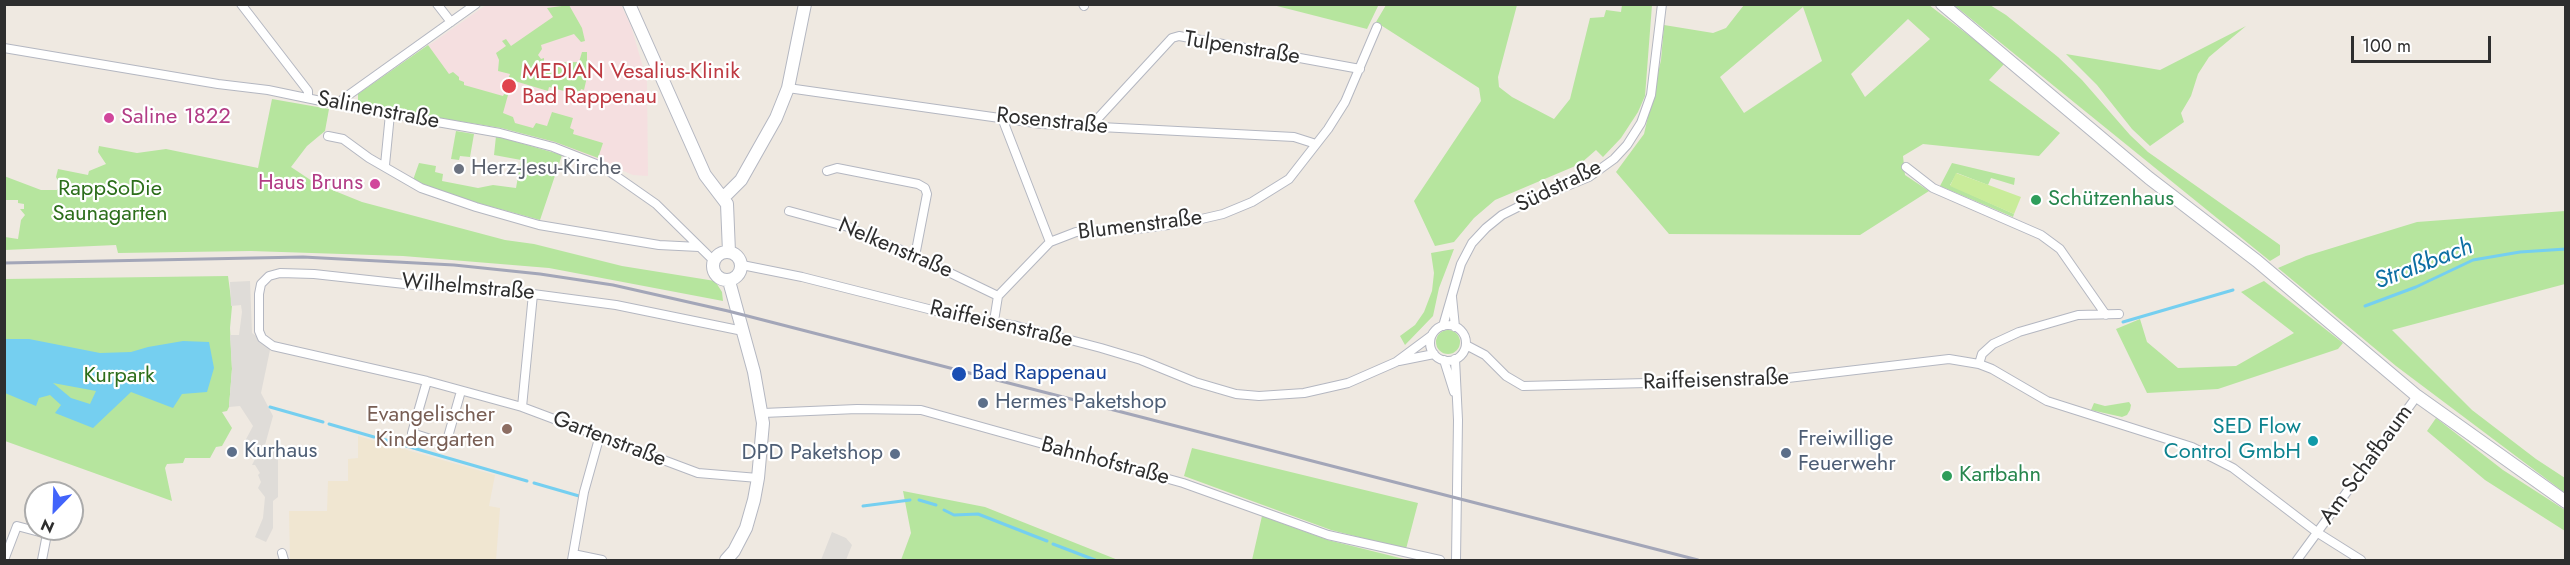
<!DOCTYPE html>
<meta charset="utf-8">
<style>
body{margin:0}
#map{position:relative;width:2570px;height:565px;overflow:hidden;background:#efe9e1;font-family:Jost,sans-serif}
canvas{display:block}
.frame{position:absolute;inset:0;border:6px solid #2e2e2e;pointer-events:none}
.north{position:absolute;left:24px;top:481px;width:60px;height:60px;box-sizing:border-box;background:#fff;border:2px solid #ababab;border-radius:50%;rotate:203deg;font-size:16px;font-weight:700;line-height:24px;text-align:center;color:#2e2e2e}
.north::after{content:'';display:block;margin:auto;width:21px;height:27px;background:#4264fb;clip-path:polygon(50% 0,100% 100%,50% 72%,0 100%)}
.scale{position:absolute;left:2351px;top:36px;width:140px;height:27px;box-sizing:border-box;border:3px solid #2e2e2e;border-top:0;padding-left:8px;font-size:18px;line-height:21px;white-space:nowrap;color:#2e2e2e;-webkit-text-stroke:4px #fff;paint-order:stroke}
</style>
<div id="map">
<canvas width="2570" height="565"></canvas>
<div class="frame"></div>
<div class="north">N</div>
<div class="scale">100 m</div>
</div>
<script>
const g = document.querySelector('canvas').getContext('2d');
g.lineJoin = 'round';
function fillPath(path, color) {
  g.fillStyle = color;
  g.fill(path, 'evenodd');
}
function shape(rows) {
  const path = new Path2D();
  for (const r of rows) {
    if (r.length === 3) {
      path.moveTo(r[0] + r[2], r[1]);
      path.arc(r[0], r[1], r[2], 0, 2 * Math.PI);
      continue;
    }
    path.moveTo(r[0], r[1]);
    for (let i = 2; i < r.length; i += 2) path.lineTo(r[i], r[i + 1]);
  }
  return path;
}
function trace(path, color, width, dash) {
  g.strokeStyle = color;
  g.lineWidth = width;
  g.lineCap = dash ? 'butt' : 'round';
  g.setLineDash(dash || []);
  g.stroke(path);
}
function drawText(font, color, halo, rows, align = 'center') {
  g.font = font + ' Jost,sans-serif';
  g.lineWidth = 4.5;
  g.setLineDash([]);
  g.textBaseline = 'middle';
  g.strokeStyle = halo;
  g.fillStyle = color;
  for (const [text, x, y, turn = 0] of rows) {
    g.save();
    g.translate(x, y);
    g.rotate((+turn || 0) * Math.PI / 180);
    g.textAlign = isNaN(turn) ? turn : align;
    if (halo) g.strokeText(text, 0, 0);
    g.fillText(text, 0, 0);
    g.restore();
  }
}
fillPath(shape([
 [358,436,495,475,489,506,500,508,496,560,290,560,289,511,327,511,328,481,348,481,348,459,358,458]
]), '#f0e6d1');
fillPath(shape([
 [486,5,621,5,631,26,647,81,648,176,633,175,560,145,471,116,359,95]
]), '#f5dfe0');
fillPath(shape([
 [1379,4,1367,29,1273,5,1273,4],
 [569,5,582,28,585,41,581,42,574,34,541,45,542,49,538,55,541,59,544,58,544,63,579,62,582,52,587,52,587,77,584,90,581,89,579,95,549,87,548,91,508,79,510,74,498,71,499,60,496,53,506,46,502,41,506,39,511,46,553,17,547,8],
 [1386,5,1517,5,1498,77,1499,87,1512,97,1554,119,1570,99,1590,18,1604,17,1606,10,1621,12,1622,5,1652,5,1645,96,1638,112,1621,138,1603,157,1596,150,1580,164,1495,200,1474,218,1454,242,1435,246,1414,201,1481,101,1479,88,1376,22],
 [1744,5,1929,5,2005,63,1989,80,2060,133,2039,156,1923,144,1903,156,1905,175,1929,191,1860,235,1669,234,1616,172,1644,134,1661,60,1664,25,1713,33,1726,28],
 [1803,7,1822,61,1744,113,1720,77],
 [1908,19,1930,39,1865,97,1851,74],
 [1954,5,1990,5,2006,15,2058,57,2082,80,2130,135,2148,152,2280,245,2280,255,2270,261],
 [2246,26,2209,57,2198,74,2191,96,2181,113,2184,122,2150,146,2132,129,2097,85,2066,54,2160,70],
 [428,45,449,74,453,72,459,77,459,80,464,82,464,85,503,96,504,94,508,95,503,113,513,117,515,123,533,128,536,123,547,126,552,112,573,118,570,128,574,130,573,134,603,143,598,158,555,142,501,128,366,106,358,101,358,94],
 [272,99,329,109,325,131,307,146,291,167,315,183,362,202,505,240,534,244,622,266,715,281,722,292,723,301,549,268,403,256,251,251,118,253,116,245,5,250,5,237,18,239,21,220,25,215,20,209,24,209,24,204,18,203,18,200,5,200,4,176,41,190,57,190,60,185,56,177,58,169,88,175,89,171,106,164,98,152,99,146,137,153,166,149,258,168],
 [456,131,474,134,470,157,460,156,459,160,451,159],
 [496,136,562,155,540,220,449,195,413,180,419,163,436,166,435,172,443,174,442,181,478,188,493,185,516,188,521,160,494,155],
 [1952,163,2015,178,2014,185,1991,178,1988,185,1957,173,1950,185,2014,214,2013,217,1940,186],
 [2565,211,2565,284,2392,330,2472,410,2536,459,2565,478,2565,493,2396,366,2278,268,2306,256,2417,222],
 [1454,249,1439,288,1433,316,1405,345,1400,336,1415,325,1424,312,1432,291,1434,273,1431,253],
 [228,276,232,306,230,328,232,369,229,407,227,411,222,412,232,428,222,446,216,447,210,458,185,458,183,463,167,464,165,468,172,501,5,441,5,279],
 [2264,281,2343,343,2338,349,2218,389,2147,393,2116,329,2140,319,2147,342,2178,368,2236,366,2294,333,2241,292],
 [1448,342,12],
 [2129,402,2131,405,2130,410,2127,415,2122,417,2091,410,2094,403,2105,406],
 [2436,418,2503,470,2565,510,2565,531,2485,480,2427,431],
 [1192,448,1418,503,1406,549,1331,530,1184,476],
 [903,491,985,507,1118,560,901,560,911,533],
 [1262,516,1328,540,1408,560,1252,560]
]), '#b6e59e');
fillPath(shape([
 [1956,173,2021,197,2014,214,1950,186]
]), '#c9ec9a');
fillPath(shape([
 [250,281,252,333,267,344,270,350,261,393,273,416,265,445,278,449,278,497,273,501,273,528,266,542,255,537,263,518,265,497,258,488,261,482,258,475,260,473,255,465,252,465,255,459,244,443,253,426,240,406,229,407,232,369,230,335,239,335,242,312,241,305,231,306,230,282],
 [832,532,846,538,852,545,846,560,821,560]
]), '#dfdcd8');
fillPath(shape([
 [4,339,29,339,100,353,131,352,148,347,183,341,209,342,214,368,207,392,182,394,173,408,131,392,93,428,55,413,61,405,50,395,39,398,36,406,5,393],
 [53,383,96,391,90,404,71,398]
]), '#75cff0');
trace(shape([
 [2365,306,2416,287,2473,260,2520,252,2566,249],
 [2123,322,2233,290],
 [270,407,323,422],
 [329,424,374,437],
 [379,438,527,481],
 [534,483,579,496],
 [919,500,936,505],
 [863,506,910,500],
 [944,510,954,515,978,514,1047,541],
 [1053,544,1095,560]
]), '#75cff0', 3);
const street = shape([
 [241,4,308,91,308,98],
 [437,4,451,22],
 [1083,4,1084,6],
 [4,48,218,84,268,90,340,105,500,133,553,147,601,166,616,176,656,204,714,261],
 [788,88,1042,124,1294,137,1316,144],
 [340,105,343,99,476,4],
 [1002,118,1050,242],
 [1089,128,1172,38,1179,36,1360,69],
 [328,136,343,139,369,158,421,188,476,207,539,225,659,245,699,247],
 [385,165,390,114],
 [1906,167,1933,188,2041,235,2060,249,2106,315],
 [827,171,837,168,918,184,925,188,927,194,915,256],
 [789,211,848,227,915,256,998,296],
 [742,265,802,277,948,314,1017,326,1101,348,1141,360,1195,382,1236,394,1259,396,1304,393,1348,383,1396,362,1431,336],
 [1452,297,1455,327],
 [994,321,998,296,1050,242,1076,232,1136,229,1184,223,1223,214,1252,202,1289,179,1328,129,1345,102,1377,27],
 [1448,343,18],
 [1443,326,1461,264,1472,243,1486,228,1502,215,1526,203,1589,177,1614,159,1627,145,1641,123,1651,95,1662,4],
 [743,331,616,305,533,294,414,285,314,274,280,273,269,276,261,284,259,294,259,331,262,338,273,346,427,381,522,407,698,473,758,478],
 [1466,345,1485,355,1506,376,1523,386,1771,380,1949,359,1979,364,1992,369,2047,401,2192,447,2233,468,2318,533,2361,560],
 [1455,359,1458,420,1456,560],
 [1444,360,1454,392],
 [1399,361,1434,354],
 [1979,364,1982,354,1993,344,2019,332,2078,315,2119,314],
 [427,381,412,433,446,444,461,391],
 [522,407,533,294],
 [763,413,857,409,921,410,1183,483,1328,535,1440,560],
 [282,553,284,560],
 [573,554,602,560],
 [4,560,17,526,47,534,42,560],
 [572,560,584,492,600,435],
 [2297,560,2417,396]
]);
const secondary = shape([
 [629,4,705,175,727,204,729,252],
 [1942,4,2149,178,2257,261,2417,396,2566,502],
 [724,197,741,180,776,118,788,88,805,4],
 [727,266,14],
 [726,560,734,551,746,528,754,500,758,478,763,423,754,372,729,281]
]);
trace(street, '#b4b7c1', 10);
trace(secondary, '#b4b7c1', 14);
trace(street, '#fff', 8);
trace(secondary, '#fff', 12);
trace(shape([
 [4,263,303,257,454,265,540,274,613,285,728,311,1698,560]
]), '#a3a6b8', 3);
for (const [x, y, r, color] of [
 [509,86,8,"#e0444e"],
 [109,118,6,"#d1479c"],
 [459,169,6,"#6b7280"],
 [375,184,6,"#d1479c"],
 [2036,200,6,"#2e9e5b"],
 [959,374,8,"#1a4fb4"],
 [983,403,6,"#5c6f8a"],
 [507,429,6,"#8d6e63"],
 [2313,441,6,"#0f9aa8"],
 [232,452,6,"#5c6f8a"],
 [1786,453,6,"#5c6f8a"],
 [895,454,6,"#5c6f8a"],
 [1947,476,6,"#2e9e5b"]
]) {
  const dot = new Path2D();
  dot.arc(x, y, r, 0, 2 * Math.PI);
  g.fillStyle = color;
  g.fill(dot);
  trace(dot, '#fff', 2);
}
drawText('22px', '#2e2e2e', '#fff', [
 ["Tulpenstraße",1242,49,9],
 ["Salinenstraße",378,111,11],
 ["Rosenstraße",1052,122,6],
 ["Südstraße",1559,187,-26],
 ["Blumenstraße",1140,226,-7],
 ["Nelkenstraße",895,249,23],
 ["Wilhelmstraße",468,288,5],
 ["Raiffeisenstraße",1001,325,13],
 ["Raiffeisenstraße",1716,381,-2],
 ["Gartenstraße",609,440,21],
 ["Bahnhofstraße",1105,462,15],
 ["Am Schafbaum",2367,465,-54]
]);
drawText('22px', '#be3a42', '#fff', [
 ["MEDIAN Vesalius-Klinik",522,73],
 ["Bad Rappenau",522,98]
], 'left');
drawText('22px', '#b23c85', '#fff', [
 ["Saline 1822",121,118],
 ["Haus Bruns",363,184,"right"]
], 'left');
drawText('22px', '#5b616d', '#fff', [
 ["Herz-Jesu-Kirche",471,169]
], 'left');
drawText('22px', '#2c6e1b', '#fff', [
 ["RappSoDie",110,190],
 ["Saunagarten",110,215],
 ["Kurpark",119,377]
]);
drawText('22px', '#27864d', '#fff', [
 ["Schützenhaus",2048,200],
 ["Kartbahn",1959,476]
], 'left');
drawText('22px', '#164399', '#fff', [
 ["Bad Rappenau",972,374]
], 'left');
drawText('22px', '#4e5e75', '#fff', [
 ["Hermes Paketshop",995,403],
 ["Freiwillige",1798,440],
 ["Feuerwehr",1798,465],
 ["Kurhaus",244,452],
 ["DPD Paketshop",883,454,"right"]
], 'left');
drawText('22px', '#785e54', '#fff', [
 ["Evangelischer",495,416],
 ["Kindergarten",495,441]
], 'right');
drawText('22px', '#0d838f', '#fff', [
 ["SED Flow",2301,428],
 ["Control GmbH",2301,453]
], 'right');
drawText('italic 24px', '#0d6fa3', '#fff', [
 ["Straßbach",2424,265,-21]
]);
</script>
